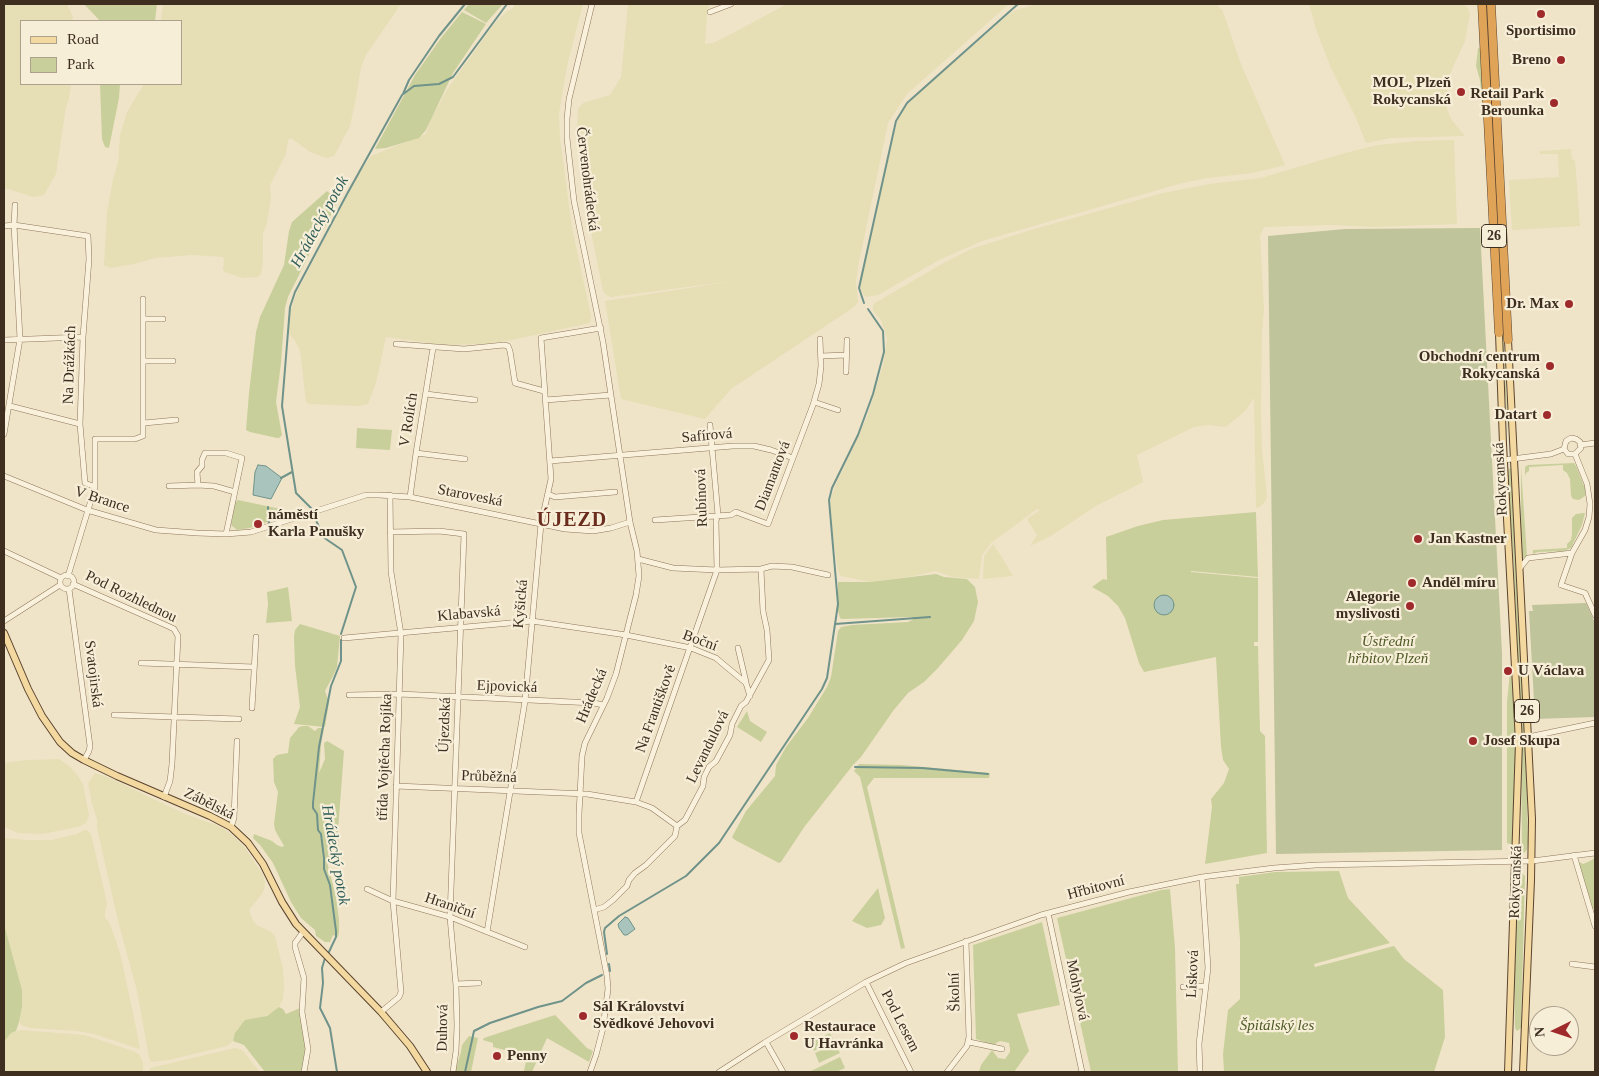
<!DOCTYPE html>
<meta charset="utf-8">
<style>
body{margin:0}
#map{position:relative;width:1599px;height:1076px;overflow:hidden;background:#f0e4c8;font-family:Georgia,serif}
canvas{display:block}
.frame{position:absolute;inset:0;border:5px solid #3d2e20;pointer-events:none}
.legend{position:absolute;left:20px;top:20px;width:162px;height:65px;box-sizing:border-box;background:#f7eed8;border:1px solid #ada18e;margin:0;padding:6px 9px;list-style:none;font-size:15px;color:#3d2e20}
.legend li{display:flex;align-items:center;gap:10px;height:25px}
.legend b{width:25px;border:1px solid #ada18e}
.north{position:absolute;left:1529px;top:1006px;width:50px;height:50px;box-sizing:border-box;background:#f7eed8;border:1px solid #ada18e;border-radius:50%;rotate:266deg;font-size:14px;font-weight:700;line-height:20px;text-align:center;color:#3d2e20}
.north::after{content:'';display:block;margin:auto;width:18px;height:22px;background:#9e2a2b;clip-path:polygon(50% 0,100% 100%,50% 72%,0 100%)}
</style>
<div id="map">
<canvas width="1599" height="1076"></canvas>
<div class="frame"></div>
<ul class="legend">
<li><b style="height:6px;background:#f3d9a0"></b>Road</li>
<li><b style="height:14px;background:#c9cf9b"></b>Park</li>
</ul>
<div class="north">N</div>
</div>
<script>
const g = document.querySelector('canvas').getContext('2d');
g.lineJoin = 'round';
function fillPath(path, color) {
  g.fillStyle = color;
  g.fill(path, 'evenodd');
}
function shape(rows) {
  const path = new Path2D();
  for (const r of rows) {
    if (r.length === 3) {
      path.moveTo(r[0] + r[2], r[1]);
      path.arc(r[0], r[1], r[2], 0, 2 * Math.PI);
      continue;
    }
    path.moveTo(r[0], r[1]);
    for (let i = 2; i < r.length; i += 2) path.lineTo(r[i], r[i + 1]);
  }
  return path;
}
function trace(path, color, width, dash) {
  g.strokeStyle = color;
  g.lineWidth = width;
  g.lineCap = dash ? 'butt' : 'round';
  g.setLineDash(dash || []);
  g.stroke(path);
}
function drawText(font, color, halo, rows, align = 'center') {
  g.font = font + ' Georgia,serif';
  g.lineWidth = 4.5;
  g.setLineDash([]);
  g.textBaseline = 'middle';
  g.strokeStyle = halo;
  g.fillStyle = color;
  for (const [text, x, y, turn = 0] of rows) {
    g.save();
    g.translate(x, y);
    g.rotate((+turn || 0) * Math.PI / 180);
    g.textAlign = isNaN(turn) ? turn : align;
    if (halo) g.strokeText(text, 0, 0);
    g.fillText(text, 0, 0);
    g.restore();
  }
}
fillPath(shape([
 [4,4,67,4,73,17,72,21,21,21,21,84,71,84,69,99,66,107,56,174,44,195,33,197,8,189,4,189],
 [163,4,401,4,366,55,361,67,356,98,350,126,334,156,326,158,310,152,291,138,288,140,286,154,270,185,271,197,267,223,263,233,263,261,261,274,258,277,243,278,225,272,223,269,224,260,223,257,193,255,155,258,134,264,110,268,104,265,107,212,113,179,118,163,120,135,127,112,144,84,181,84,181,21,161,21],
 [515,4,583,4,568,62,563,89,559,114,560,138,572,228,591,316,590,323,512,340,483,344,443,345,386,337,376,383,368,404,359,406,309,404,306,402,300,350,295,341,290,335,288,327,289,314,297,292,358,175,371,156,426,134,431,119,448,88,494,24,506,12,513,8],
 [628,4,709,4,707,15,705,44,713,43,733,33,787,4,1009,4,907,94,888,123,858,267,856,282,858,302,854,307,731,389,705,419,621,399,605,301,733,281,611,297,606,295,603,291,582,186,577,130,578,109,583,103,610,95,621,77],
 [1037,4,1217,4,1220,9,1222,9,1241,64,1285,165,1253,173,1208,178,1182,183,982,241,939,260,878,295,866,297,862,292,860,287,862,277,891,142,899,117,904,108,923,89,1008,15,1016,10],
 [1309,4,1455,4,1467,6,1470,14,1465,41,1449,76,1447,97,1447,109,1451,119,1465,136,1391,138,1366,143,1356,118,1331,68,1317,32],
 [1454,140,1457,224,1375,227,1330,225,1264,227,1260,236,1264,311,1262,333,1261,413,1262,449,1267,496,1266,500,1261,506,1256,508,1254,398,1245,411,1226,427,1209,425,1194,427,1137,455,1143,482,1096,506,1051,536,1030,546,1037,535,1027,519,1040,510,1037,509,991,543,982,555,979,579,953,577,935,571,914,576,870,582,841,576,838,571,829,509,831,497,837,482,867,417,883,365,887,339,881,320,873,311,873,306,875,303,940,265,971,249,1031,230,1163,193,1209,184,1261,178,1345,153,1378,145,1417,141],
 [1571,149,1572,159,1575,160,1580,226,1512,230,1509,180,1559,177,1558,154,1540,154,1540,151],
 [993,544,1003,559,1013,576,983,579,984,556],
 [59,759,68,765,78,776,83,784,89,816,86,823,78,827,42,834,18,833,4,827,4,763,27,760],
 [95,773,112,779,185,814,219,826,230,833,243,845,263,875,265,882,264,890,261,895,249,910,253,921,257,925,271,932,275,936,283,969,284,987,283,999,279,1007,274,1012,238,1028,233,1041,227,1046,169,1060,151,1062,149,1058,137,991,118,921,97,828,97,819,92,804,88,783],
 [84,830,87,830,91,834,105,894,107,904,105,913,105,918,109,922,116,941,120,953,132,1008,140,1048,139,1049,94,1034,77,1031,30,1028,21,1025,19,1022,22,1007,22,990,4,924,4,838,27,840,52,840,77,834],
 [21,1030,85,1035,133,1051,139,1054,143,1062,143,1072,4,1072,4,1042,11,1033],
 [235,1048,242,1050,260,1072,149,1072,150,1068]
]), '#e6deb5');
fillPath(shape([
 [84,4,157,4,155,21,100,21],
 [469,4,503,4,486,23,464,10],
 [1485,4,1487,4,1509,450,1504,378],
 [462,12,486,24,453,73,426,130,419,138,386,148,375,149,415,75,441,38],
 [1478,48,1481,49,1484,120,1480,112,1482,104,1480,80,1476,66],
 [100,84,120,84,119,98,109,148,105,147,102,139],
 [327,191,338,201,325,227,320,233,288,297,285,308,281,363,276,402,282,435,279,438,277,438,250,432,246,430,249,393,256,332,260,317,284,265,289,231,292,222],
 [357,428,392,430,390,450,356,448],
 [1574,463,1576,466,1585,488,1585,496,1579,500,1573,499,1571,496,1570,479,1567,473,1563,470,1563,465,1529,467,1529,471,1526,473,1525,477,1525,467,1528,465],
 [1521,467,1527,556,1522,559,1521,543],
 [1509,468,1511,469,1527,787,1528,842,1527,850,1524,853,1522,851,1521,724,1513,552,1507,475],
 [238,500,290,511,290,514,250,528,237,530,231,525,235,502],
 [1256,512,1258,577,1191,571,1191,572,1258,578,1258,642,1254,642,1254,646,1258,646,1260,731,1265,736,1267,853,1205,864,1212,807,1211,799,1224,783,1229,769,1223,760,1221,747,1216,657,1144,672,1139,663,1125,618,1118,606,1108,596,1092,587,1103,579,1107,580,1106,537,1138,526,1163,520],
 [1583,513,1585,513,1582,525,1571,548,1564,551,1538,552,1533,554,1533,550,1567,548,1567,544,1571,540,1572,534,1572,518,1576,514],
 [936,574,944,577,967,579,975,587,978,602,974,621,962,640,938,668,924,682,908,693,893,711,861,757,853,765,805,826,781,862,779,863,735,840,732,837,746,811,775,776,776,765,786,747,808,718,827,687,831,677,838,631,841,627,852,625,908,622,914,619,911,617,842,619,840,618,838,611,838,582,870,582],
 [288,587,292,621,266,623,268,604,267,592],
 [300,624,340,636,337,667,334,674,325,691,329,702,325,727,294,724,300,707,295,666,294,637,295,630],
 [1510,671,1513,684,1515,707,1515,765,1512,845,1507,843,1507,702],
 [747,711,750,721,767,732,761,742,737,727],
 [303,726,308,726,315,731,318,728,324,728,321,745,319,773,325,759,324,743,327,741,344,751,338,831,339,865,331,865,327,862,336,897,339,920,339,932,338,937,333,935,330,942,325,942,316,936,315,930,301,918,291,902,273,863,260,845,253,838,254,834,272,841,277,845,282,847,284,846,275,830,274,824,278,792,274,782,273,759,277,755,288,753,290,738,299,727],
 [859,764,902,765,990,773,989,778,874,778,867,787,905,948,901,949,860,777,854,771],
 [1595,858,1595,908,1591,909,1578,866,1579,862,1583,864,1588,862],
 [1339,871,1348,898,1390,943,1314,964,1315,967,1394,946,1404,959,1443,990,1445,1037,1434,1072,1224,1072,1223,1054,1228,1010,1240,999,1240,940,1236,884,1239,884,1239,877,1275,872],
 [1521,872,1525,876,1521,1028,1517,1031,1515,1028,1514,967,1518,876],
 [878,888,885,918,881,925,867,928,852,921],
 [1170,889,1175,948,1178,1072,1091,1072,1057,918,1161,890],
 [1042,922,1060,1005,1017,1014,1029,1051,1014,1072,979,1072,981,1065,992,1050,998,1058,1005,1059,1010,1052,1010,1049,1009,1043,1005,1042,1000,1041,993,1045,976,1039,973,945],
 [4,924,22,990,22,1007,19,1022,16,1031,11,1033,4,1042],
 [279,1007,283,1009,286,1014,300,1008,306,1046,306,1059,301,1072,265,1072,244,1045,233,1041,235,1033,245,1020,267,1016],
 [555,1015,587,1048,593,1051,589,1062,547,1038,532,1072,528,1072,524,1071,526,1061,515,1057,516,1053,493,1047,493,1043,483,1040,484,1038,511,1029],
 [830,1033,834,1041,814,1051,810,1043],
 [469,1036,478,1038,471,1072,455,1072,461,1052,462,1045],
 [835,1044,840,1053,819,1063,815,1053],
 [840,1057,845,1068,836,1072,809,1072]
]), '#c9cf9b');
fillPath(shape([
 [1480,228,1502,653,1502,850,1276,854,1268,236,1345,229],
 [1586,603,1595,623,1595,717,1535,719,1529,611,1533,611,1532,605]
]), '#bfc49a');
const water = shape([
 [258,465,266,466,282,478,271,499,253,495,255,472,258,465],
 [1164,605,10],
 [625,917,628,918,635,929,627,935,624,935,619,928,618,924,625,917]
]);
fillPath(water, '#a9c4bc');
trace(water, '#6f938a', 1);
trace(shape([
 [403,94,409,80,439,36,465,4],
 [864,303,859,288,896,121,907,103,1018,4],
 [281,478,292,472],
 [268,507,269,524],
 [311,508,296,493,282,406,290,307,295,292,347,194,402,95,414,86,439,84,453,77,507,4],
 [316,520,323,537,342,550,356,587,341,634],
 [835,624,930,617],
 [855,767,922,768,988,774],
 [328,954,336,937,336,931,330,885,324,869,324,858,321,834,318,830,317,814,313,808,313,803,319,747,331,686,341,661,341,640],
 [607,954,604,932,605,928,619,916,686,876,719,843,822,689,827,678,838,604,829,500,832,488,858,435,873,394,884,352,883,331,868,309],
 [325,958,322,968,323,983,320,1008,330,1028,337,1072],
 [609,964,610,971],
 [465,1072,474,1031,490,1023,538,1007,562,1001,586,983,602,975]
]), '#6f938a', 2);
const minor = shape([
 [710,12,731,4],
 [4,226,14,225,88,236,89,259,83,337,80,424,85,483,95,487],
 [143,319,163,319],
 [4,340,83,337],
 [396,344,464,349,504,345,508,346,510,351,515,383,544,391],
 [821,356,846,355],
 [143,361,173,361],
 [846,372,847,340],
 [426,394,475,400],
 [545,400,611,395],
 [814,402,838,410],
 [10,406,80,424],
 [144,423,176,420],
 [4,434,20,339,14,225,15,205],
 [1580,445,1595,443],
 [1564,449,1566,441,1571,438,1576,439,1580,442,1581,448,1575,454],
 [1564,449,1568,454,1575,454],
 [416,453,465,459],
 [1575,454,1587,484,1590,504,1589,517,1585,530,1572,553,1561,585,1585,593,1595,615],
 [1504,460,1551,454,1564,449],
 [550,461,733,446,754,446,771,450,793,458],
 [4,476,87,510,156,530,197,533,226,534,251,532,366,495,379,495,410,497,565,529,593,531,611,528,630,522],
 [169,486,198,485],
 [548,494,555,497,615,492],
 [410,497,416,453,433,348],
 [655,520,731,515,736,512,768,524,813,405,819,384,821,366,820,339],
 [390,532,439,531,464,534,450,917,456,986,457,1026,456,1051,453,1072],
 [226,534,242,458,226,453,205,453,202,460,202,466,197,472,198,485,214,486,235,492],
 [4,551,61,578],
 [638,559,673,568,717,570,761,569,772,566,792,567,828,575],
 [1520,568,1528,558,1572,553],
 [67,582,7],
 [68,576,95,487,95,439,135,439,143,436,143,299],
 [73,584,170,627,174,629,178,636,172,764,170,781,164,797],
 [69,589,90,746,89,751,84,760],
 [4,621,60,585],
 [344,638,532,621,626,635,691,648,716,658,723,664,746,683,750,696],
 [738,648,746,682],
 [141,663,254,667],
 [349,695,399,694,594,703,603,705],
 [252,708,256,637],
 [114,715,239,719],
 [1533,736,1595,723],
 [396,786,587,794,636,802,652,808,677,826],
 [636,802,717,570,716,521,718,515,710,425],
 [231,827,234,818,237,741],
 [1574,855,1595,926],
 [367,889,393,901,450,917,525,947],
 [594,910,604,907,613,900,627,886,629,880,635,873,646,865,675,836,677,826,685,820,703,786,704,777,709,767,716,761,730,735,732,724,741,706,746,702,769,660,767,630,763,611,761,569],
 [1048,913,1082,1072],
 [303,932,295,943,295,947,304,978,302,1012,308,1049,304,1072],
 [487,932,525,701,541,524,551,479,541,338,601,328],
 [1572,964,1595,967],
 [866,982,911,1072],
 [456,984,479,983],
 [1183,987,1206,986],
 [381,1012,399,997,401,992,393,901,401,634,391,572,390,495],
 [766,1042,783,1072],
 [969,1042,1002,1049],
 [590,1072,596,1055,603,1028,608,989,607,976,579,833,579,814,582,756,585,743,607,698,616,674,636,595,639,576,637,551,630,522,603,342,574,201,567,138,567,119,569,99,592,4],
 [719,1072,764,1043,866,982,906,963,1041,915,1129,892,1202,877,1274,868,1316,865,1532,861,1595,853],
 [947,1072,967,1046,969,1037,966,941],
 [1200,1072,1199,1044,1208,968,1202,877]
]);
const major = shape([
 [1499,333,1503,444,1519,742,1508,1072],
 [1508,340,1532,819,1531,880,1523,1072],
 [4,633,28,689,42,716,60,742,72,753,84,760,117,776,210,816,231,827,248,843,263,864,282,902,296,924,381,1012,410,1046,427,1072]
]);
const highway = shape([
 [1482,4,1499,333],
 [1491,4,1508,340]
]);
trace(minor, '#8d765c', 6);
trace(major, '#5b4430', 8);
trace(highway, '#5b4430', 9);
trace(minor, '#faf1dc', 5);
trace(major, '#f3d9a0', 6);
trace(highway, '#e0a458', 8);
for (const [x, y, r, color] of [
 [1541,14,5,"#9e2a2b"],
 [1561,60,5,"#9e2a2b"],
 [1461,92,5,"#9e2a2b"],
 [1554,103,5,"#9e2a2b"],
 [1569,304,5,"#9e2a2b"],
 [1550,366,5,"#9e2a2b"],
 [1547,415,5,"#9e2a2b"],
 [258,524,5,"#9e2a2b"],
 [1418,539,5,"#9e2a2b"],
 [1412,583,5,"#9e2a2b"],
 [1410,606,5,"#9e2a2b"],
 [1508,671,5,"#9e2a2b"],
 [1473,741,5,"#9e2a2b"],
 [583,1016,5,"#9e2a2b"],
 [794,1036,5,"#9e2a2b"],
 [497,1056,5,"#9e2a2b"]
]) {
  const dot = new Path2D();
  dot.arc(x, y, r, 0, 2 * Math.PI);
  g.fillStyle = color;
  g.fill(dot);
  trace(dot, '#f7eed8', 2);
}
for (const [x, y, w] of [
 [1494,236,25],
 [1527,711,25]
]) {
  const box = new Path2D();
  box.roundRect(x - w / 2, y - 11.5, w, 23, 4);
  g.fillStyle = '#f7eed8';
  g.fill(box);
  trace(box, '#3d2e20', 1);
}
drawText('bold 14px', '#3d2e20', null, [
 ["26",1494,236],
 ["26",1527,711]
]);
drawText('bold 15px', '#3d2e20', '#f7eed8', [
 ["Sportisimo",1541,31,"center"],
 ["Breno",1551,60,"right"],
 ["MOL, Plzeň",1451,83,"right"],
 ["Rokycanská",1451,100,"right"],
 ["Retail Park",1544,94,"right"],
 ["Berounka",1544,111,"right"],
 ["Dr. Max",1559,304,"right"],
 ["Obchodní centrum",1540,357,"right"],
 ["Rokycanská",1540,374,"right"],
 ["Datart",1537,415,"right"],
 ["náměstí",268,515],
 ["Karla Panušky",268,532],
 ["Jan Kastner",1428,539],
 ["Anděl míru",1422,583],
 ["Alegorie",1400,597,"right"],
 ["myslivosti",1400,614,"right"],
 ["U Václava",1518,671],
 ["Josef Skupa",1483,741],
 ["Sál Království",593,1007],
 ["Svědkové Jehovovi",593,1024],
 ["Restaurace",804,1027],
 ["U Havránka",804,1044],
 ["Penny",507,1056]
], 'left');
drawText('15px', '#3d2e20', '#f7eed8', [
 ["Červenohrádecká",587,179,83],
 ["Na Drážkách",70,365,-88],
 ["V Rolích",409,420,-81],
 ["Safírová",707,436,-5],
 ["Diamantová",773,476,-69],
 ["Rokycanská",1501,479,-93],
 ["Staroveská",470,496,11],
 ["Rubínová",702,498,-92],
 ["V Brance",102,500,18],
 ["Pod Rozhlednou",131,597,26],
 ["Kyšická",521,604,-85],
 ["Klabavská",469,614,-5],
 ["Boční",700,641,20],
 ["Svatojirská",93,674,83],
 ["Ejpovická",507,687,2],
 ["Hrádecká",592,696,-67],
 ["Na Františkově",656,709,-70],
 ["Újezdská",445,725,-88],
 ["Levandulová",708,747,-64],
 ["třída Vojtěcha Rojíka",385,757,-88],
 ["Průběžná",489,777,2],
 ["Zábělská",209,804,26],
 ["Rokycanská",1516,882,-88],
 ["Hřbitovní",1096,888,-15],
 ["Hraniční",450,906,19],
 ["Lísková",1193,974,-87],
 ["Mohylová",1077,990,78],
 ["Školní",955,992,-92],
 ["Pod Lesem",900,1021,63],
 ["Duhová",443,1028,-89]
]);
drawText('italic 15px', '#4d5a26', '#f7eed8', [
 ["Ústřední",1388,642],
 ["hřbitov Plzeň",1388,659],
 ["Špitálský les",1277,1026]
]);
drawText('italic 16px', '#2f5d5a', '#f7eed8', [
 ["Hrádecký potok",320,222,-61],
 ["Hrádecký potok",335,855,80]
]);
g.letterSpacing = '1px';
drawText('bold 20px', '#6b2e1e', '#f7eed8', [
 ["ÚJEZD",572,521]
]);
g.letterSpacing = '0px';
</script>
